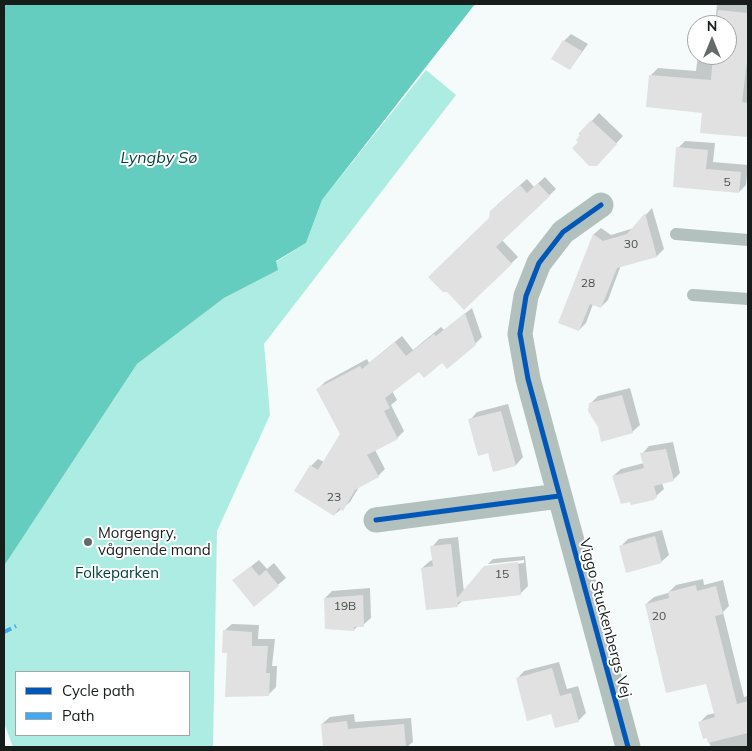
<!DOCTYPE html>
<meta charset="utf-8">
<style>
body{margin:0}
#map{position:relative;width:752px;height:751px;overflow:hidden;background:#f4fbfa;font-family:Mulish,sans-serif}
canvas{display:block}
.frame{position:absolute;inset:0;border:5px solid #161d1b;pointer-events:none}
.legend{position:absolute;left:15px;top:671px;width:175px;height:65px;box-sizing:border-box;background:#fff;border:1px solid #a2a5a4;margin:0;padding:6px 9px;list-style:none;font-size:15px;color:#161d1b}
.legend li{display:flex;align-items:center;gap:10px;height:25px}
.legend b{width:25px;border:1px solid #a2a5a4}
.north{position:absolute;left:687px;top:15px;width:50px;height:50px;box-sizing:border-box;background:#fff;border:1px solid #a2a5a4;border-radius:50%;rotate:0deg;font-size:14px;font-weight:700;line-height:20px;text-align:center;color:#161d1b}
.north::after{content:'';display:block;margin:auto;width:18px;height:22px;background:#646b69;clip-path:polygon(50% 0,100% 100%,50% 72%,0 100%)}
</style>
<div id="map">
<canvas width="752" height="751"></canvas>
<div class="frame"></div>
<ul class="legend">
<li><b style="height:6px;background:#0057b8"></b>Cycle path</li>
<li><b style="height:6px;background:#3fa9f5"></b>Path</li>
</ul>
<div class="north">N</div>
</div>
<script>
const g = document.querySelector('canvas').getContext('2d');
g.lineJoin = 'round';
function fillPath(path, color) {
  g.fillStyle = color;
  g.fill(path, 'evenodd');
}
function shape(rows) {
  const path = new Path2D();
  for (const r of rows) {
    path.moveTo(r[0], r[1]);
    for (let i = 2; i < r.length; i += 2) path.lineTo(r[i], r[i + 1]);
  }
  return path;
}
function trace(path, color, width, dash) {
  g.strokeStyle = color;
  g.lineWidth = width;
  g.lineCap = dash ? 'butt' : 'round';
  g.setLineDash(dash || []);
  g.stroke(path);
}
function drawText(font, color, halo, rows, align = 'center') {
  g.font = font + ' Mulish,sans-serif';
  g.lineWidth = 4;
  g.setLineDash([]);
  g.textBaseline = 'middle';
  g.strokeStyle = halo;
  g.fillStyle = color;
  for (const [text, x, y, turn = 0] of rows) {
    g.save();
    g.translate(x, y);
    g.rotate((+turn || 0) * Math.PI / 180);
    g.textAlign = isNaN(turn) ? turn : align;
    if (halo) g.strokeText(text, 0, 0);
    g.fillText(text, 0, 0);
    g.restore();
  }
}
fillPath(shape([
 [426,70,456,95,264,344,270,415,217,531,213,747,13,747,4,723,4,566,137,364,224,298,277,270,276,262,306,243,322,200],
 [16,672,189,672,189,735,16,735]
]), '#acece2');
fillPath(shape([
 [4,4,475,4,322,200,306,243,276,261,278,270,224,298,137,364,4,566]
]), '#64cdc0');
fillPath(shape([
 [717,4,748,4,748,134,746,136,703,112,651,75,658,68,696,71,698,55,727,55,727,25,715,25],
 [571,34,588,44,570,69,564,41],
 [599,113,623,136,604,157,579,142,580,134],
 [685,141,715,143,713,162,748,165,746,185,739,192,674,186,678,148],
 [545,177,556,189,502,240,518,257,464,308,490,218,498,204,527,179,534,187],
 [652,208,664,249,657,256,621,265,608,300,601,307,593,304,586,323,579,330,560,323,594,234,601,228,611,235,634,228],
 [472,308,482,337,475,344,443,361,419,370,392,391,397,400,391,405,404,431,397,438,375,450,385,469,378,476,359,487,350,502,334,515,311,466,318,459,324,462,342,434,318,389,325,382,367,359,369,363,402,336,413,350,441,327,444,330],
 [630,388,640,425,632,432,599,427,590,404,598,396],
 [508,404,523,457,516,465,494,470,489,451,470,420,477,412],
 [673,442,680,473,673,480,662,483,664,489,656,496,613,476,621,469,644,463,642,454,649,446],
 [662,530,669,555,661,562,620,547,628,539],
 [458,537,464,592,485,567,524,563,524,560,488,564,493,559,525,556,528,586,521,593,463,600,457,606,422,568,430,561,433,560,432,547,439,539],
 [259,560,267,569,274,563,286,578,254,605,234,580],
 [703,579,704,585,723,580,729,606,723,612,744,697,748,696,748,747,711,747,700,722,707,715,715,713,706,682,646,604,654,597,668,593,676,585],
 [370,588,371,618,363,625,358,626,354,630,325,598,332,591],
 [232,624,259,625,258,639,275,639,272,666,277,666,276,687,268,695,228,652,224,631],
 [559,662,567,689,578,686,586,713,578,721,552,713,517,679,524,671],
 [354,714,355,722,411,718,413,742,407,747,324,747,322,724,330,717]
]), '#0003');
fillPath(shape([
 [718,10,748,13,748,53,742,102,748,103,747,137,700,133,702,113,646,107,649,75,711,80,713,55,727,55,727,25,716,25],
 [563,40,582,51,570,70,551,59],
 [591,120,617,144,597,166,589,166,572,148,578,142,576,140,580,135,578,134],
 [676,147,708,150,706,169,741,172,739,193,673,187],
 [538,183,550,196,496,247,512,264,464,310,447,292,443,292,428,277,489,218,490,211,514,190,520,185,527,193],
 [645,213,657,257,617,268,601,308,590,304,579,331,558,323,593,234,603,241,627,234],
 [465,313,476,345,447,369,442,363,424,378,419,372,385,398,390,408,384,411,398,439,367,455,379,477,355,490,343,511,339,508,334,516,294,491,310,465,318,470,340,434,316,389,360,366,362,369,395,342,406,356,434,334,436,336],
 [622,395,633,433,601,442,598,427,588,411,589,403],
 [501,411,516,466,493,472,488,453,478,456,468,419],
 [666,449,674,481,654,486,657,497,654,500,631,505,630,502,621,504,612,476,644,468,640,453],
 [655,536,662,563,626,573,619,546],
 [451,544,457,598,484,566,518,562,521,595,458,602,458,607,426,610,421,568,433,566,430,546],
 [251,566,259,576,266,570,279,586,254,607,232,580],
 [696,585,697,591,716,586,723,614,715,616,737,704,748,701,748,733,708,743,707,738,703,739,698,722,715,717,706,684,666,693,645,604,669,598,668,592],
 [363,595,364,627,354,627,354,631,325,629,324,598],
 [223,630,252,632,252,646,268,646,266,673,270,673,269,696,225,697,227,653,222,653],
 [552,668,560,696,571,693,579,722,555,728,551,714,527,721,516,678],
 [347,721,348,729,404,724,406,747,323,747,321,724]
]), '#e1e1e1');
trace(shape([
 [676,234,748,240],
 [693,295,748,299]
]), '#b2c0be', 12);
trace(shape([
 [601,205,563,232,539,263,526,296,520,334,528,379,628,747],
 [376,520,559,496]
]), '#b2c0be', 25);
trace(shape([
 [4,632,16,626]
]), '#3fa9f5', 4, [8, 4]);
trace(shape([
 [601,205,563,232,539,263,526,296,520,334,528,379,628,747],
 [376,520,559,496]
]), '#0057b8', 5);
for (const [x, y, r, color] of [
 [88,542,5,"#646b69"]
]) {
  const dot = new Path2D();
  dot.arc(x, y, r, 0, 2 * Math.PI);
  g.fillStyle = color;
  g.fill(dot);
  trace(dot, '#fff', 2);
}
drawText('12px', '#494e4c', null, [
 ["5",727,182],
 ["30",631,244],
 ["28",588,283],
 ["23",334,497],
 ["15",502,574],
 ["19B",345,606],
 ["20",659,616]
]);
drawText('15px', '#161d1b', '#fff', [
 ["Morgengry,",98,533],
 ["vågnende mand",98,550]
], 'left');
drawText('15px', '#01413a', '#fff', [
 ["Folkeparken",117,573]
]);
drawText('15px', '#161d1b', '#fff', [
 ["Viggo Stuckenbergs Vej",605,618,75]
]);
drawText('italic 16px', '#07453e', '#fff', [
 ["Lyngby Sø",159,158]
]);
</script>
